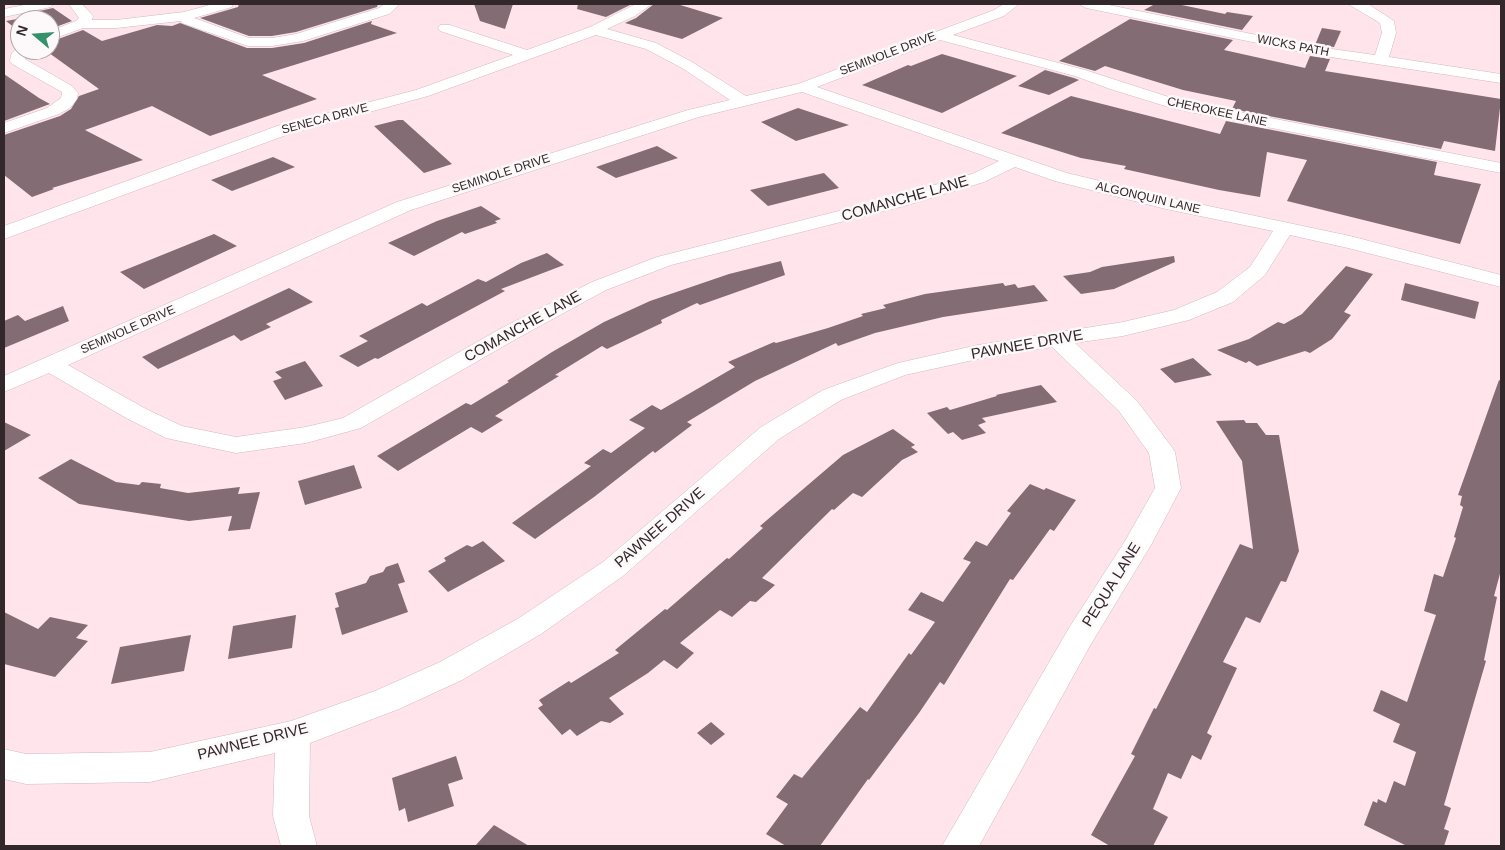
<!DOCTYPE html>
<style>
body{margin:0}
#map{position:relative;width:1505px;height:850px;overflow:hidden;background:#ffe4ec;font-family:Helvetica,sans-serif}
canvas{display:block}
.frame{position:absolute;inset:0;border:5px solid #32282b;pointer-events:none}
.north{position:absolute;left:10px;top:10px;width:50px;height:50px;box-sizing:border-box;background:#fdf8f9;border:1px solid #aca5a7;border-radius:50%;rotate:288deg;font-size:14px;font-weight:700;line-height:20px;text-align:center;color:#32282b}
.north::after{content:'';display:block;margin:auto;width:18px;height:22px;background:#34926b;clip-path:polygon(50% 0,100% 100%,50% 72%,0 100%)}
</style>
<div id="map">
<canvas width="1505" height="850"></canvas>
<div class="frame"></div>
<div class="north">N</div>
</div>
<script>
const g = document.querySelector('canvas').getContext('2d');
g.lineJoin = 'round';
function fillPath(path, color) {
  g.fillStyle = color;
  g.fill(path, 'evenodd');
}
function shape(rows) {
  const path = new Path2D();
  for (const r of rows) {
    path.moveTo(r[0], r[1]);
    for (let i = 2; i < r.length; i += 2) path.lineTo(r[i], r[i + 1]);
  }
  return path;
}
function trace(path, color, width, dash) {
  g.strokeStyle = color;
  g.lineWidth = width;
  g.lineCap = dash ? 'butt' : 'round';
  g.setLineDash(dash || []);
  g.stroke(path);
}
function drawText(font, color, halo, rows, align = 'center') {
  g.font = font + ' Helvetica,sans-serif';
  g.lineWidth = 5;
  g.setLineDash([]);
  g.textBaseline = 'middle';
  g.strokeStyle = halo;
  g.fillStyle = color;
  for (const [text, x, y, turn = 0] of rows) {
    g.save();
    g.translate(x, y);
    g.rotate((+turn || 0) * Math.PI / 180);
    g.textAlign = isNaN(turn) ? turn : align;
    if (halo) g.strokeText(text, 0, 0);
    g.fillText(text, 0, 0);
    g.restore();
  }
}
fillPath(shape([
 [239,4,378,4,377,7,296,32,272,36,249,36,200,18,238,7],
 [474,4,513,4,505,29,480,21],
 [578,4,632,4,606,17,577,9],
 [654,4,677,4,723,18,682,39,625,23,636,18],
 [1155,4,1177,4,1225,14,1227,12,1253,16,1242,30,1144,10],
 [53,8,72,21,50,29,50,20,20,20,20,32,6,21,23,18,21,15],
 [1130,19,1233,40,1224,50,1305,68,1310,56,1330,59,1325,71,1501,99,1495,151,1444,141,1441,149,1232,109,1236,101,1183,90,1105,66,1095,71,1059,61],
 [372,21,371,24,397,33,262,75,317,99,210,136,152,106,85,130,143,160,52,188,54,189,32,197,4,175,4,135,60,116,71,109,79,96,99,89,45,50,50,50,50,42,83,30,102,41,157,25,172,26,180,23,247,48,272,48,304,43],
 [1322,28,1341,31,1334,47,1315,45],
 [942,54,1017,76,942,113,862,85,908,65,911,66],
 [1045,70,1074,78,1079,80,1049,95,1018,86],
 [4,74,39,98,50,104,4,121],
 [1071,96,1220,134,1226,121,1437,162,1434,175,1481,184,1460,244,1287,201,1307,160,1267,152,1260,197,1219,190,1124,169,1126,166,1081,158,1001,133],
 [798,108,849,125,796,141,761,122],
 [398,120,403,120,452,164,424,173,374,126],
 [657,146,678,158,616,178,596,167],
 [273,157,295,167,232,191,211,180],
 [824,173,839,188,768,206,750,190],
 [481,206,501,219,495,221,497,223,465,234,462,232,414,256,388,243,437,221],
 [214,234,237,246,144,289,120,272],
 [547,253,564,265,501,289,505,291,378,359,375,358,358,367,339,356,368,341,359,336,422,303,427,306,478,279,486,282,521,263],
 [1174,256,1175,262,1114,289,1081,294,1063,276,1090,272,1102,267],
 [781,261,785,275,700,305,697,303,661,320,662,323,607,349,602,346,555,375,559,376,495,416,503,420,482,433,471,427,398,471,377,456,466,403,471,405,509,382,507,381,552,352,604,322,650,301,729,274],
 [1346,266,1373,274,1344,312,1351,315,1332,339,1310,353,1305,351,1257,366,1249,361,1246,363,1217,350,1249,339,1278,322,1284,324,1302,314],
 [1003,283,1005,286,1015,284,1018,288,1034,285,1048,301,943,317,875,333,838,346,836,343,755,381,687,422,692,425,655,453,653,451,594,497,535,539,512,523,591,466,584,463,603,449,611,453,645,428,629,420,652,405,661,410,735,367,728,362,774,342,776,343,828,328,863,316,861,314,886,308,883,305,925,294],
 [1405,283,1479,302,1475,319,1401,300],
 [289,288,313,302,266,324,271,327,241,341,234,335,158,369,142,357],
 [63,306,69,321,4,348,4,321,18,315,25,321],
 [1193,358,1212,375,1175,383,1160,369],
 [305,361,323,386,285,400,273,381,282,378,275,372],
 [1499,380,1501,381,1501,570,1494,596,1497,597,1484,660,1486,661,1444,805,1451,808,1444,829,1449,831,1444,846,1407,846,1364,825,1373,801,1377,803,1378,799,1386,803,1394,781,1405,786,1416,752,1393,742,1400,724,1373,711,1381,690,1407,702,1436,615,1424,611,1434,574,1443,577,1456,538,1454,537,1463,507,1460,505,1462,496,1458,495],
 [1041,385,1057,402,982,418,986,422,978,425,986,433,962,440,953,432,948,434,927,413,947,407,950,410,997,396,996,395],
 [1244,420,1246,423,1257,423,1266,435,1279,435,1299,551,1286,582,1281,581,1260,623,1246,617,1223,662,1237,668,1207,733,1212,736,1201,760,1192,755,1181,779,1168,773,1153,809,1168,817,1153,846,1110,846,1091,835,1135,756,1131,754,1154,708,1156,709,1240,544,1253,549,1242,461,1216,421],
 [4,422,31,435,4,451],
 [893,429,915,445,911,447,918,452,902,460,862,497,853,493,834,510,832,509,762,578,775,585,756,602,750,601,732,617,720,610,680,643,694,653,677,669,664,660,648,673,609,698,624,714,610,723,601,721,577,736,570,729,562,735,538,708,543,705,539,700,569,681,571,683,619,653,615,650,665,609,667,610,727,558,729,559,763,528,760,526,843,455],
 [71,459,116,482,139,485,142,482,161,484,160,488,188,493,240,487,238,494,260,492,250,529,228,531,232,516,189,521,79,504,38,478],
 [354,465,362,488,305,505,298,481],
 [1030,484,1044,490,1046,488,1076,500,1054,531,1050,529,1013,580,1010,579,944,685,940,682,919,713,869,780,868,779,820,846,786,846,766,834,788,804,776,797,794,774,802,778,860,707,867,712,909,653,911,655,935,622,908,610,921,592,943,602,971,562,963,559,976,541,987,546,1011,513,1007,511],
 [483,541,505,561,448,592,428,571,446,561,444,558,467,545,472,547],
 [398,563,405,582,398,584,408,612,342,635,335,608,339,607,335,593,366,583,370,576,383,572,386,567],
 [4,612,38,629,50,617,88,625,76,638,88,641,55,677,4,664],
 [296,615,292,648,228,659,233,626],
 [191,635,184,671,111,684,120,647],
 [711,722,725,734,711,745,697,733],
 [456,756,463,779,448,784,454,806,408,822,405,808,399,811,392,778],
 [494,825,529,846,475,846]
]), '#836c73');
const minor = shape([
 [29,4,53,4,51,7,4,17,4,9,29,4],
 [69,4,82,4,93,16,92,20,116,20,184,12,213,4,233,4,232,7,194,18,249,38,272,38,296,34,379,8,385,4,400,4,389,14,303,41,272,46,248,46,182,23,181,21,116,28,83,28,50,40,50,31,76,21,79,18,69,4],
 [636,4,652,4,635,16,607,29,656,43,692,62,746,96,798,84,994,10,1004,4,1019,4,1004,16,953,35,1085,70,1178,100,1501,163,1501,173,1175,109,1110,89,1075,76,940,40,817,87,1067,173,1166,197,1350,236,1501,275,1501,287,1348,248,1290,235,1265,275,1233,302,1189,320,1123,336,1075,343,1137,401,1171,446,1175,452,1181,488,1151,545,1091,644,979,846,942,846,1069,628,1125,541,1155,488,1149,453,1119,411,1052,347,978,359,905,375,841,400,779,439,623,576,541,634,462,680,399,709,310,743,309,816,317,846,281,846,273,816,275,753,150,782,26,784,4,779,4,749,26,754,150,752,291,721,375,691,440,662,519,618,603,562,761,427,823,390,898,363,978,345,1123,322,1174,310,1217,292,1250,267,1273,231,1166,209,1055,181,1015,167,984,182,908,205,671,265,606,290,516,339,361,428,306,443,236,453,166,438,128,419,49,373,4,392,4,376,397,202,688,110,730,100,682,68,646,49,596,35,428,96,289,134,4,239,4,226,277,126,416,90,513,55,440,31,438,28,440,25,450,25,527,50,590,27,636,4],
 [802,92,999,161,972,174,894,197,657,257,592,282,500,329,343,418,306,427,236,437,182,426,146,409,68,365,411,210,699,117,802,92],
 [1079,4,1104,4,1311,46,1375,55,1382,33,1380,23,1348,4,1368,4,1394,21,1396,33,1389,57,1501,74,1501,83,1311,54,1086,8,1079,4],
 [20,46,20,50,29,50,25,59,72,86,78,93,77,99,70,108,59,114,4,133,4,123,47,108,61,98,62,92,12,64,10,61,11,55,17,47,20,46]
]);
trace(minor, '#d1b8bf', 1);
fillPath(minor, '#fff');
drawText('12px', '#32282b', '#fdf8f9', [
 ["WICKS PATH",1293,46,11],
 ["SEMINOLE DRIVE",888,54,-21],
 ["CHEROKEE LANE",1217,112,12],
 ["SENECA DRIVE",325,119,-15],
 ["SEMINOLE DRIVE",501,174,-18],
 ["ALGONQUIN LANE",1148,198,13],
 ["SEMINOLE DRIVE",128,330,-24]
]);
drawText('15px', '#32282b', '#fdf8f9', [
 ["COMANCHE LANE",905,199,-16],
 ["COMANCHE LANE",523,327,-29],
 ["PAWNEE DRIVE",1027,345,-10],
 ["PAWNEE DRIVE",660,528,-41],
 ["PEQUA LANE",1112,585,-58],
 ["PAWNEE DRIVE",253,742,-14]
]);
</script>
